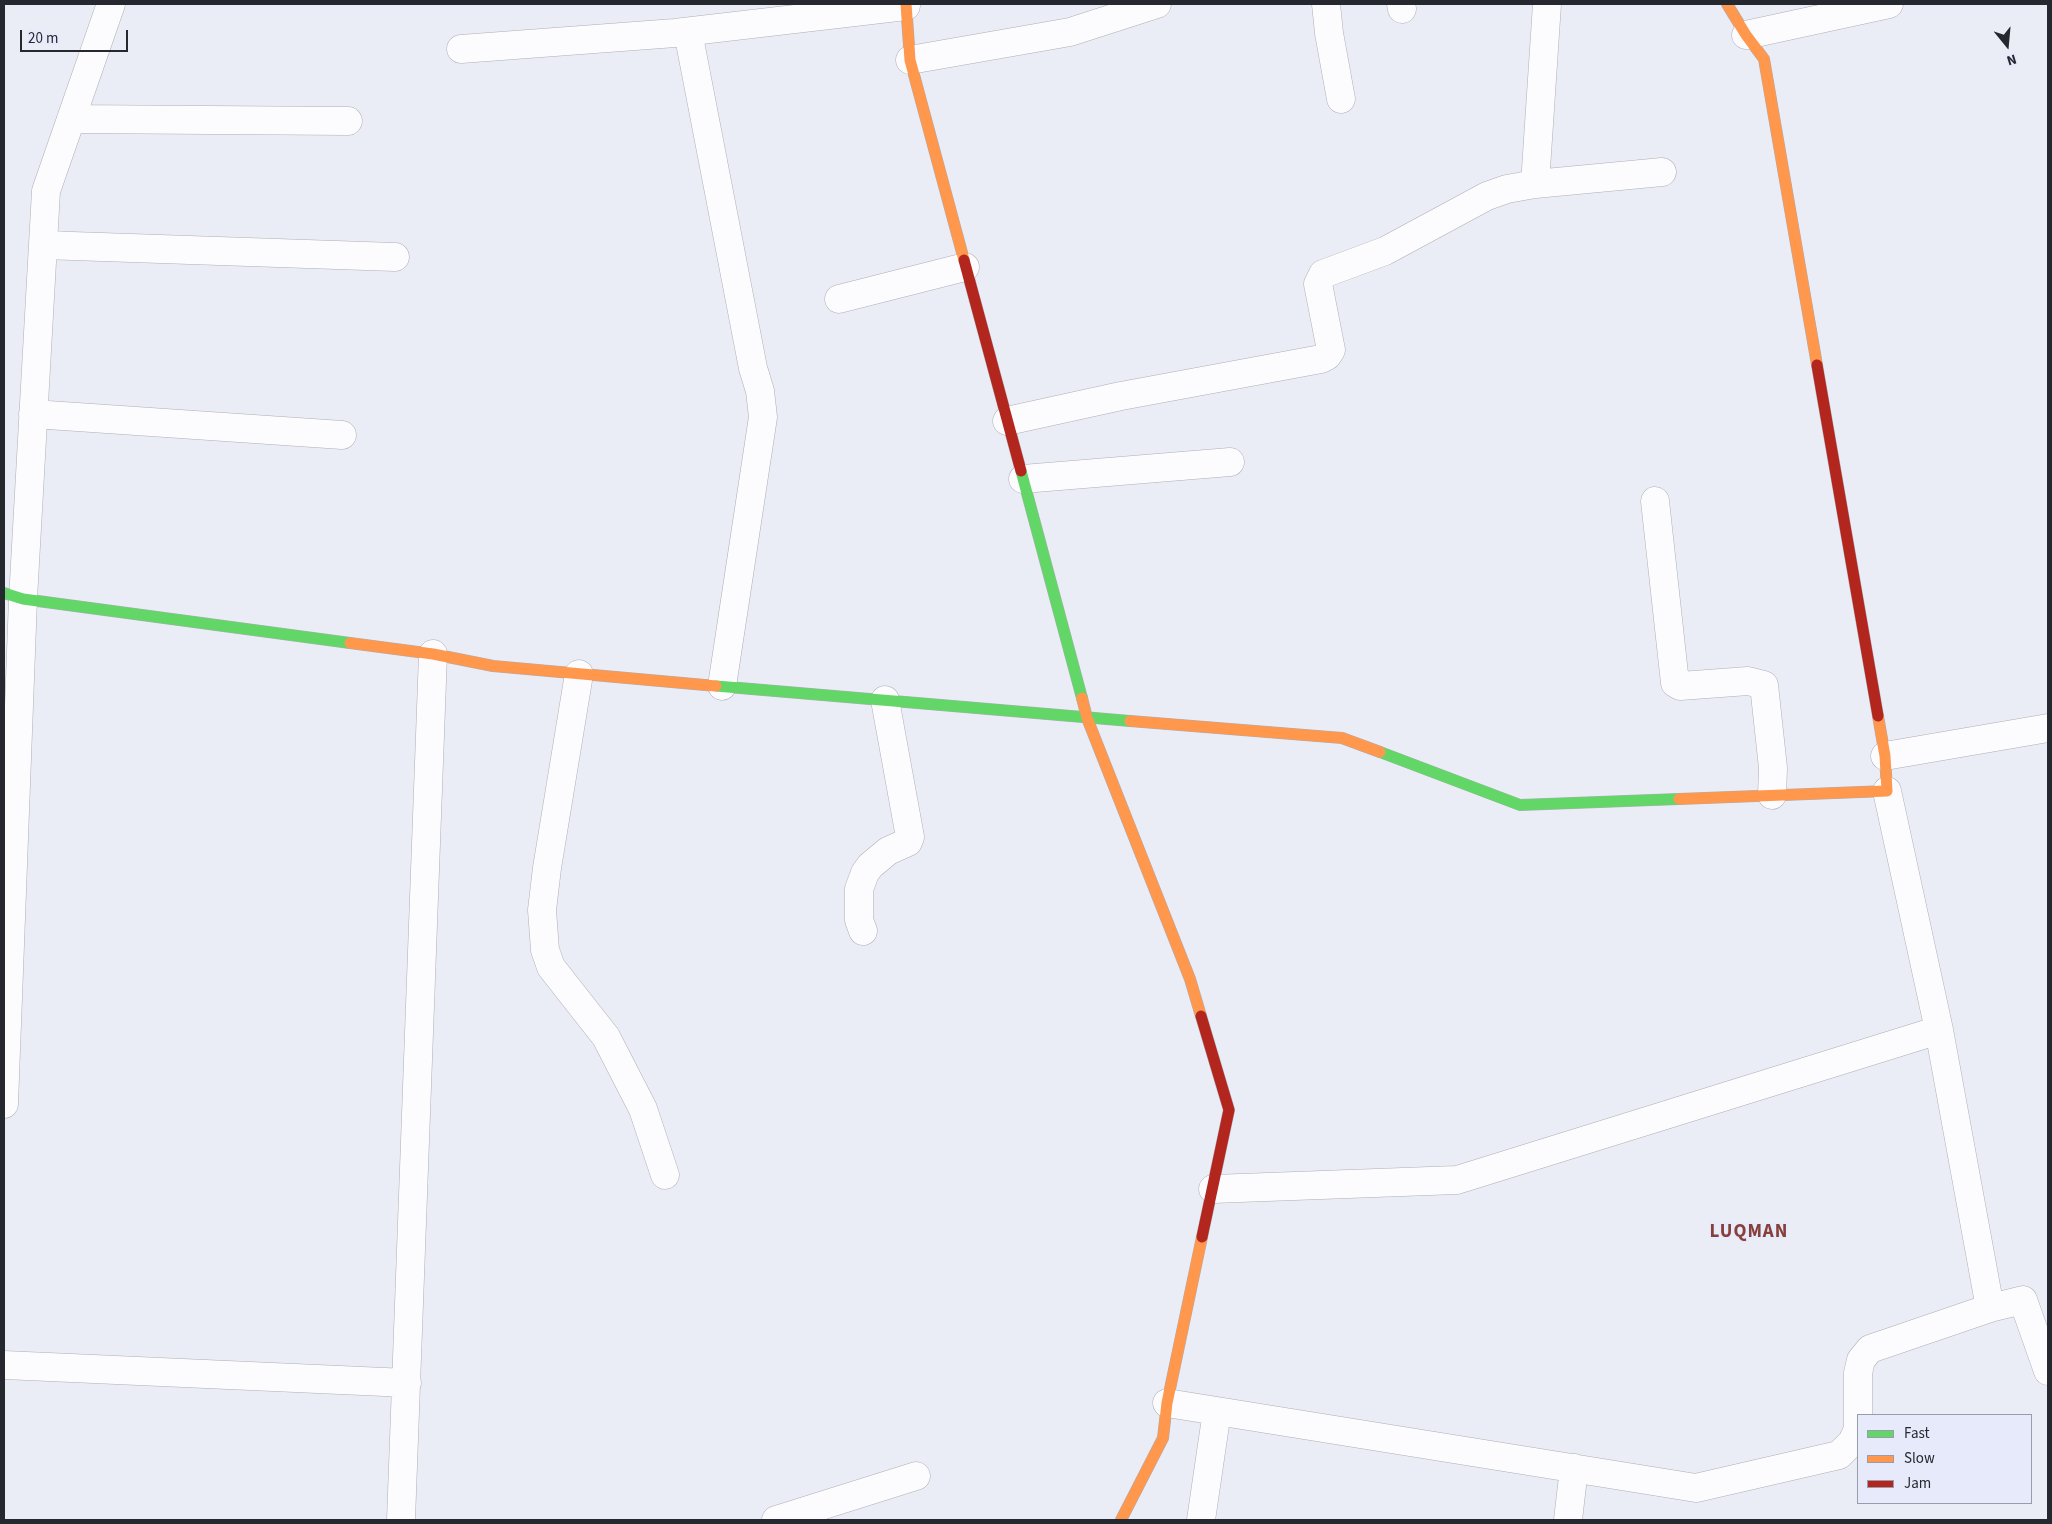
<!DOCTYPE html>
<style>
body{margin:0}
#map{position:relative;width:2052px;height:1524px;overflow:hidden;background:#ebedf6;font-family:"Source Sans 3",sans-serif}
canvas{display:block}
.frame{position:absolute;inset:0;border:5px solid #262830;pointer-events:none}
.legend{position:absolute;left:1857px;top:1414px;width:175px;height:90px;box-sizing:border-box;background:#e6eafb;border:1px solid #999caa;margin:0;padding:6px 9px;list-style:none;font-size:15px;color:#262830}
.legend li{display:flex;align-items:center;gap:10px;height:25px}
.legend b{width:25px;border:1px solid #999caa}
.north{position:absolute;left:1982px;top:20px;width:50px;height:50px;-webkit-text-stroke:4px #e6eafb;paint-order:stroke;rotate:163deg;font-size:14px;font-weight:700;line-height:20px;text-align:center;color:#262830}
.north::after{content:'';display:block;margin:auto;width:18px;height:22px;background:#262830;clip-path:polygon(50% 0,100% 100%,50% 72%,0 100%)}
.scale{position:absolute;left:20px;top:30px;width:108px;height:22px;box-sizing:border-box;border:2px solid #262830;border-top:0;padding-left:6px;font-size:15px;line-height:18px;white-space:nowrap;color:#262830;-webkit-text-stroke:4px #e6eafb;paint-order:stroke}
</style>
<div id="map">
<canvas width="2052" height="1524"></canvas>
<div class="frame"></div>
<ul class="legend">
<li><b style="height:6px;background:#63d668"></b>Fast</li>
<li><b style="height:6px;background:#ff974d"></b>Slow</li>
<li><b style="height:6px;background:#b3261e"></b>Jam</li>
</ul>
<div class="north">N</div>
<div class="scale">20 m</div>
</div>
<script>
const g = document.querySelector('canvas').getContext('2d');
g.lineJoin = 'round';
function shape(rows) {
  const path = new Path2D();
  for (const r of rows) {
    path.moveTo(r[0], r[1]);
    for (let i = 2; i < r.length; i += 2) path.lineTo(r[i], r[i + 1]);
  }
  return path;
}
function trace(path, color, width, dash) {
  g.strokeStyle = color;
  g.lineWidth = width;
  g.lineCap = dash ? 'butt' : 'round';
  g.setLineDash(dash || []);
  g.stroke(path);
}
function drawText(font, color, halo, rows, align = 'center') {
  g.font = font + ' "Source Sans 3",sans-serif';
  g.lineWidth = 4;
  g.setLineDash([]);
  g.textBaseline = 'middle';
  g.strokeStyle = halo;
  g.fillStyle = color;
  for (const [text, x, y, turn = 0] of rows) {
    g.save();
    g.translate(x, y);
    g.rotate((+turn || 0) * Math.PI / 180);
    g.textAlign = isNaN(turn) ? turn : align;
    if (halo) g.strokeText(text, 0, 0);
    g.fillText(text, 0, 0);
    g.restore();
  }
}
const street = shape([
 [1326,4,1329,33,1341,99],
 [1401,4,1402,9],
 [688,32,753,368,760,391,763,417,722,686],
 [1746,35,1889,4],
 [461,49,675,33,906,6],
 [910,60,1070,32,1157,4],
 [71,119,348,121],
 [1535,184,1547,4],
 [43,245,395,257],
 [839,299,965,267],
 [33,414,342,435],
 [1007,421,1121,396,1321,359,1327,356,1331,350,1318,284,1323,274,1385,251,1487,196,1507,189,1535,184,1662,172],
 [1023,479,1230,462],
 [1655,501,1675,683,1680,686,1748,681,1764,685,1773,768,1772,795],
 [579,674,547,868,542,910,545,950,551,967,606,1037,643,1109,665,1175],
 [1885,756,2048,728],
 [863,931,859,920,859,889,865,873,870,866,888,851,908,842,910,837,885,700],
 [4,1104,23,599,46,191,111,4],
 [1213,1189,1457,1180,1939,1030,1887,791],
 [1990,1308,2023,1300,2048,1371],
 [4,1365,407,1383],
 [1167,1403,1696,1488,1839,1455,1852,1442,1858,1429,1858,1373,1861,1360,1870,1349,1990,1308,1939,1030],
 [401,1520,433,654],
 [776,1520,916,1476],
 [1201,1520,1217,1411],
 [1568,1520,1574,1468]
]);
const fast = shape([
 [1021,471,1082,698],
 [4,593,23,599,350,643],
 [716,686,1130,721],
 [1380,752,1520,805,1679,799]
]);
const slow = shape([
 [906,4,910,60,964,260],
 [1727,4,1746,35,1764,59,1817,365],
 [350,643,433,654,493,666,716,686],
 [1082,698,1087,718,1190,979,1201,1016],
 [1130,721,1342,738,1380,752],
 [1679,799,1887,791,1885,756,1878,716],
 [1121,1520,1163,1438,1167,1403,1202,1237]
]);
const jam = shape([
 [964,260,1021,471],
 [1817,365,1878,716],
 [1201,1016,1229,1110,1202,1237]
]);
trace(street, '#adaeb6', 29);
trace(fast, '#adaeb6', 12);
trace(slow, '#adaeb6', 12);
trace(jam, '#adaeb6', 12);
trace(street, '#fcfcfe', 28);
trace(fast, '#63d668', 11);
trace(slow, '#ff974d', 11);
trace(jam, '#b3261e', 11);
g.letterSpacing = '1px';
drawText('bold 19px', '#873f3a', '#e6eafb', [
 ["LUQMAN",1749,1233]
]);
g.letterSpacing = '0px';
</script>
